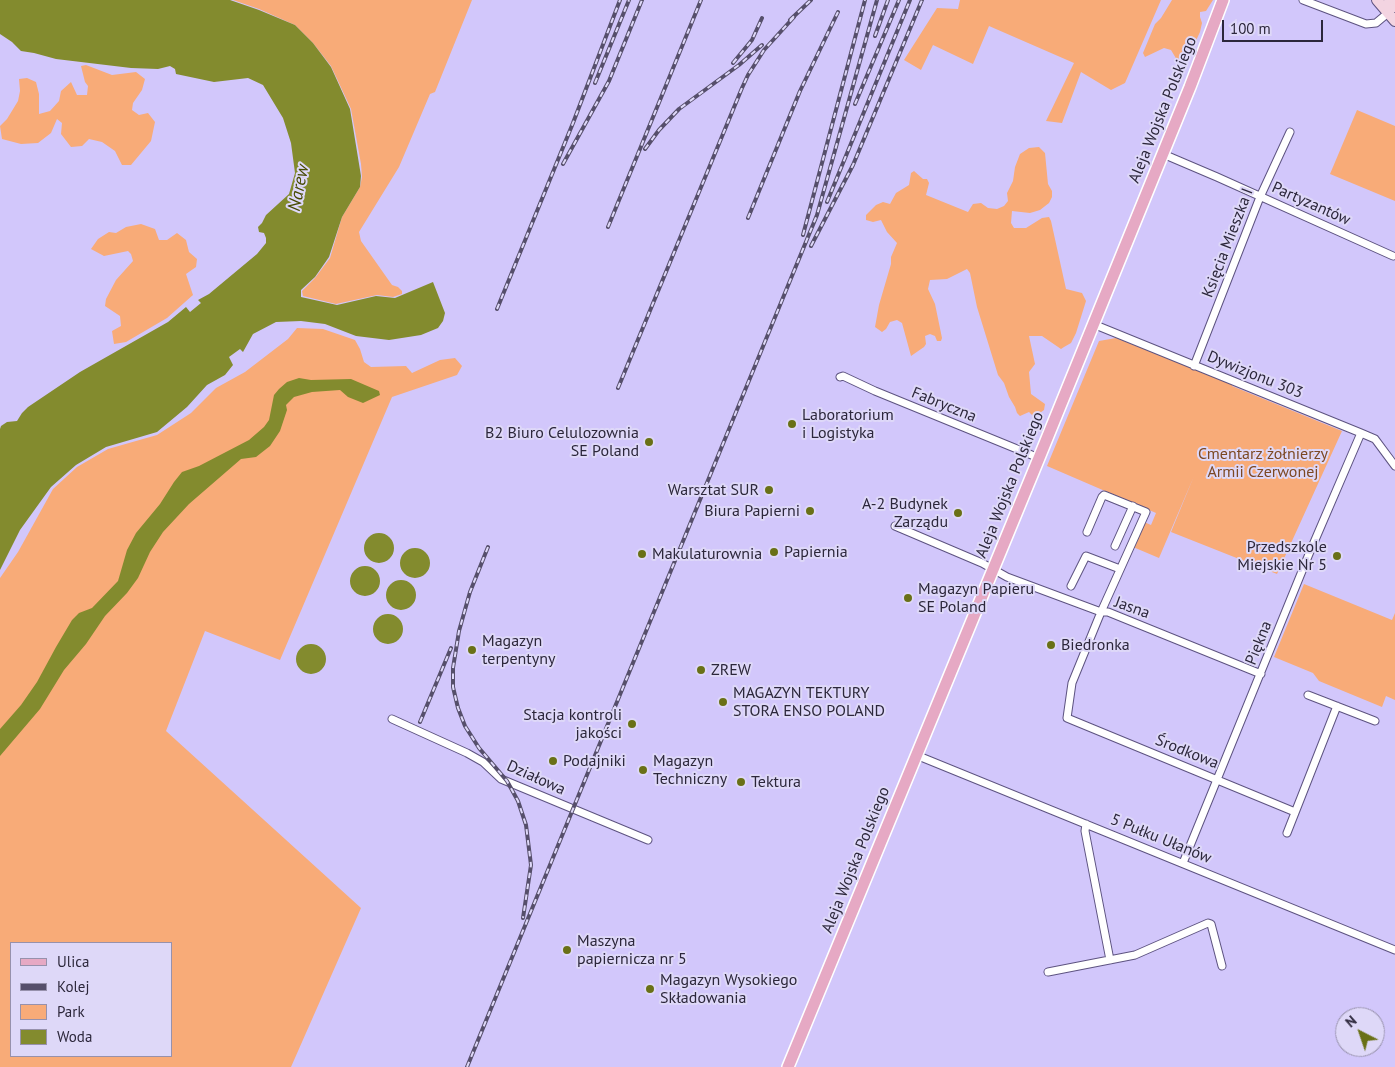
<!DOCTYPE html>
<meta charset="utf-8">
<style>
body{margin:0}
#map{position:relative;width:1395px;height:1067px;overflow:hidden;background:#d2c7fb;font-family:"PT Sans",sans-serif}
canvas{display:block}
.legend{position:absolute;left:10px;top:942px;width:162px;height:115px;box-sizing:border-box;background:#ded8f8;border:1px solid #9791ac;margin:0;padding:6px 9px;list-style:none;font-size:15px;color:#2c273b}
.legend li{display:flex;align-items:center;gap:10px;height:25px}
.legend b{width:25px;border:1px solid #9791ac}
.north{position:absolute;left:1335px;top:1007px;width:50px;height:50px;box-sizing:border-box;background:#ded8f8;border:1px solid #9791ac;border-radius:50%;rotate:319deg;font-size:14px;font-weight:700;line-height:20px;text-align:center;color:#2c273b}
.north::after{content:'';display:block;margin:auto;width:18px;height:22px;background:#697016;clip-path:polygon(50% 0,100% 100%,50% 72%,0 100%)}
.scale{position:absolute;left:1222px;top:20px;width:101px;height:22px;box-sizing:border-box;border:2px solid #2c273b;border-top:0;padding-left:6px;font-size:15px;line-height:18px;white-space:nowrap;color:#2c273b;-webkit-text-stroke:4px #ded8f8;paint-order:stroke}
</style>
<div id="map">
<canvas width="1395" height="1067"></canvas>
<ul class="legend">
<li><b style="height:6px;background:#e6a9c4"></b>Ulica</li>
<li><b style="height:6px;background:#564f6b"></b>Kolej</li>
<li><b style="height:14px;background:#f8ab78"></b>Park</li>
<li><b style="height:14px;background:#838b2e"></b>Woda</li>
</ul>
<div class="north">N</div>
<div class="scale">100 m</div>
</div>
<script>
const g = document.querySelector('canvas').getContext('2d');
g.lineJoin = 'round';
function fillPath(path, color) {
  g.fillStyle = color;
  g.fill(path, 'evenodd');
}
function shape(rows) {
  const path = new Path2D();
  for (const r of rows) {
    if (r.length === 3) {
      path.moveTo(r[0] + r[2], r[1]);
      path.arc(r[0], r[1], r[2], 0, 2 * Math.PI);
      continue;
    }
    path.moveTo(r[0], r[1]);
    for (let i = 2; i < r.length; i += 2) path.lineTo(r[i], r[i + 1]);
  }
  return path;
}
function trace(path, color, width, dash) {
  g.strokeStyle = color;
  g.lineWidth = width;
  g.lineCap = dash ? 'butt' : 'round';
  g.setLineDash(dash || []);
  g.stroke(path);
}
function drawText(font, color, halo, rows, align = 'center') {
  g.font = font + ' "PT Sans",sans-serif';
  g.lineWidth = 4;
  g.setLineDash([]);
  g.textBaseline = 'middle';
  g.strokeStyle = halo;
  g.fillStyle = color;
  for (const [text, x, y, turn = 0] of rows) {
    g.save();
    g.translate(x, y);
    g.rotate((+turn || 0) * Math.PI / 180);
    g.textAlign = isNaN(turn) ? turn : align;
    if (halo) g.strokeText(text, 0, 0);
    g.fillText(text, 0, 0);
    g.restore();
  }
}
fillPath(shape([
 [233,0,472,0,435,92,430,94,399,167,359,232,361,241,392,285,398,287,402,291,402,294,393,297,377,295,336,304,303,296,302,291,315,278,330,258,342,217,360,187,362,177,361,164,351,109,331,66,313,43,295,25,259,9],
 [960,0,1161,0,1125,83,1111,90,1081,72,1062,123,1046,121,1074,63,989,26,973,64,933,45,921,70,904,60,937,8,958,9],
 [1172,0,1213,0,1206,11,1200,12,1200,17,1202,23,1200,32,1186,62,1182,63,1177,60,1171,50,1164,48,1145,57,1143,53,1155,24,1161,18],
 [86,65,112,75,136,72,145,79,142,90,133,103,132,110,139,115,148,113,155,122,151,141,131,165,122,165,115,151,102,142,89,139,82,146,71,147,61,134,62,123,57,119,51,133,38,143,21,144,2,139,0,126,7,119,18,101,20,91,19,79,27,78,36,82,39,94,39,114,50,111,59,101,61,91,71,82,77,95,87,95,88,86,85,82,81,66],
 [1357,110,1395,126,1395,201,1330,174],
 [1039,147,1045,153,1048,184,1052,191,1052,197,1049,203,1040,210,1030,213,1012,211,1011,223,1014,228,1026,228,1042,218,1049,217,1051,221,1066,289,1082,293,1086,301,1076,333,1071,343,1064,347,1061,349,1042,336,1029,336,1035,364,1029,372,1031,394,1045,404,1044,410,1034,417,1029,412,1020,416,1017,413,1015,407,1009,397,1004,383,998,375,977,307,970,273,967,269,947,279,930,280,928,289,935,304,942,338,941,341,937,341,935,336,930,334,925,336,926,344,924,347,911,356,902,323,897,320,890,322,886,329,882,332,875,327,879,305,891,264,891,257,897,243,887,232,881,220,873,222,866,220,866,215,876,205,883,202,890,204,896,193,909,185,911,173,914,171,923,179,927,179,929,183,926,195,968,212,973,204,981,203,988,208,997,209,1004,206,1008,201,1007,193,1013,181,1015,167,1020,154,1029,148],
 [141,224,155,229,159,240,167,240,177,233,186,240,189,252,197,259,196,267,186,274,193,295,167,318,126,342,114,344,112,331,121,326,120,316,105,306,106,299,116,280,133,261,131,254,128,251,104,256,91,249,98,239,109,232,116,233,126,227],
 [297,328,323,329,355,340,360,349,364,362,371,367,406,366,412,373,440,360,455,358,462,366,457,375,392,397,280,660,205,631,166,731,361,908,291,1067,0,1067,0,578,18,552,53,489,77,467,108,449,157,435,191,413,216,388,245,372,288,339],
 [11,943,171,943,171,1056,11,1056],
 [1116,338,1233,384,1232,386,1342,431,1277,574,1171,532,1194,476,1159,558,1133,547,1144,522,1151,525,1156,513,1047,466,1099,341],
 [1304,584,1392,620,1395,613,1395,700,1386,696,1382,707,1319,681,1313,673,1274,657]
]), '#f8ab78');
fillPath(shape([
 [0,0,230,0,259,10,295,25,313,43,331,67,350,109,361,176,360,187,342,217,329,257,315,277,301,290,301,297,337,305,376,296,395,298,433,282,445,313,443,321,438,328,421,335,389,340,356,336,325,324,301,321,276,322,253,334,243,352,240,349,229,357,233,365,225,375,207,385,187,407,157,432,106,447,76,465,51,487,20,530,0,570,0,429,1,426,7,422,17,421,22,413,28,407,80,372,168,322,186,307,190,312,201,303,198,300,209,294,257,254,266,243,266,238,264,233,259,232,258,227,262,223,266,215,289,194,295,173,291,143,283,118,263,85,248,78,214,82,176,74,175,69,170,66,158,69,131,68,56,59,34,53,21,51,12,42,0,34],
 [299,378,311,380,351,379,379,391,380,395,363,403,348,397,340,390,312,392,294,397,286,405,287,410,280,431,270,446,256,457,241,459,189,504,163,532,150,552,138,578,127,593,105,616,86,644,64,670,40,709,0,756,0,729,21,705,37,682,56,647,72,620,79,613,92,608,118,581,127,550,136,533,160,504,174,482,182,472,199,466,249,440,264,427,269,420,274,395,279,389,287,382],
 [379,548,15],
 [415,563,15],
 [365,581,15],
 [401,595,15],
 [388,629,15],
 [311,659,15]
]), '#838b2e');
const minor = shape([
 [1303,0,1366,24,1376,23,1388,13],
 [1163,154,1217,177,1393,256],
 [1093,324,1361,433,1375,439,1395,466],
 [1194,366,1260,197,1290,132],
 [840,377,843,376,875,391,1039,458],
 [895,526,982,563,1007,577,1101,612,1108,612,1261,674],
 [1087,532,1102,497,1104,495,1146,512,1101,612,1072,683,1067,718,1295,812],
 [1115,546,1133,506],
 [1071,586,1086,556,1120,569],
 [1308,695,1375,721],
 [392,719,467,753,483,762,501,779,648,840],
 [916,755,1395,950],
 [1086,824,1085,831,1110,960],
 [1287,833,1337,706],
 [1183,863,1309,554,1361,433],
 [1048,972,1135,955,1208,923,1211,924,1222,966]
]);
const secondary = shape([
 [1377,0,1395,21],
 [1389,0,1395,7]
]);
const primary = shape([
 [788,1067,1039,458,1190,87,1223,0]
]);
trace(minor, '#5d5380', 9);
trace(secondary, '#5d5380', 12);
trace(primary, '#fff', 14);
trace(minor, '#fff', 7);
trace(secondary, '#f3d4e1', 10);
trace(primary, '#e6a9c4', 11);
const rail = shape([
 [790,20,811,0],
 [875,36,888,0],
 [733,63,752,40,762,18],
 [595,83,629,0],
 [855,104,899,0],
 [645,149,659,130,679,109,739,65,762,45],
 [563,164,609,81,642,0],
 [827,202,910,0],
 [748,218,800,91,838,12],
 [608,227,701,0],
 [803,235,865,0],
 [811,246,853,165,922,0],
 [497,309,573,123,620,0],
 [618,388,742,88,748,75,764,50,794,17],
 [488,547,470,592,459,631,453,668,453,687,458,708,465,726,479,748,507,781,518,801,526,825,531,865,523,918],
 [420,722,451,648],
 [467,1067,817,215,877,0]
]);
trace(rail, '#564f6b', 4);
trace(rail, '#ded8f8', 2, [5.5]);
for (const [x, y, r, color] of [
 [792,424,5,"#697016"],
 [649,442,5,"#697016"],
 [769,490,5,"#697016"],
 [810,511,5,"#697016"],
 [958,513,5,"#697016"],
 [774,552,5,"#697016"],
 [642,554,5,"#697016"],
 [1337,556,5,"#697016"],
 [908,598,5,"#697016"],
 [1051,645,5,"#697016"],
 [472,650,5,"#697016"],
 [701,670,5,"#697016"],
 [723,702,5,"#697016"],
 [632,724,5,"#697016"],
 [553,761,5,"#697016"],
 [643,770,5,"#697016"],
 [741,782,5,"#697016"],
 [567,950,5,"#697016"],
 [650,989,5,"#697016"]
]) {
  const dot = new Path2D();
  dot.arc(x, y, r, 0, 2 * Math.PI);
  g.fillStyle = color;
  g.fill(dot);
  trace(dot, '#ded8f8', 2);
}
drawText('16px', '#2c273b', '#ded8f8', [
 ["Aleja Wojska Polskiego",1163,110,-68],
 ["Partyzantów",1311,204,24],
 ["Księcia Mieszka I",1228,243,-69],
 ["Dywizjonu 303",1255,375,22],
 ["Fabryczna",944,405,22],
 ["Aleja Wojska Polskiego",1010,485,-68],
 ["Jasna",1132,608,20],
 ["Piękna",1259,643,-68],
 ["Środkowa",1187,752,22],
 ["Działowa",536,778,24],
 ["5 Pułku Ułanów",1161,839,22],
 ["Aleja Wojska Polskiego",856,860,-68]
]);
drawText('16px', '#2c273b', '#ded8f8', [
 ["Laboratorium",802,415],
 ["i Logistyka",802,433],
 ["B2 Biuro Celulozownia",639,433,"right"],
 ["SE Poland",639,451,"right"],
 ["Warsztat SUR",759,490,"right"],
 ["A-2 Budynek",948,504,"right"],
 ["Zarządu",948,522,"right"],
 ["Biura Papierni",800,511,"right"],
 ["Przedszkole",1327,547,"right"],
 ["Miejskie Nr 5",1327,565,"right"],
 ["Papiernia",784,552],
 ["Makulaturownia",652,554],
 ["Magazyn Papieru",918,589],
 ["SE Poland",918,607],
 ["Magazyn",482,641],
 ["terpentyny",482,659],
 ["Biedronka",1061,645],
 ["ZREW",711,670],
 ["MAGAZYN TEKTURY",733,693],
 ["STORA ENSO POLAND",733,711],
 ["Stacja kontroli",622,715,"right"],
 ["jakości",622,733,"right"],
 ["Podajniki",563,761],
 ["Magazyn",653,761],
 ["Techniczny",653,779],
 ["Tektura",751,782],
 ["Maszyna",577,941],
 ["papiernicza nr 5",577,959],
 ["Magazyn Wysokiego",660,980],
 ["Składowania",660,998]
], 'left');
drawText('16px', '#7c4823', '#ded8f8', [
 ["Cmentarz żołnierzy",1263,454],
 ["Armii Czerwonej",1263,472]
]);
drawText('italic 18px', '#454900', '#ded8f8', [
 ["Narew",299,188,-79]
]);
</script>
